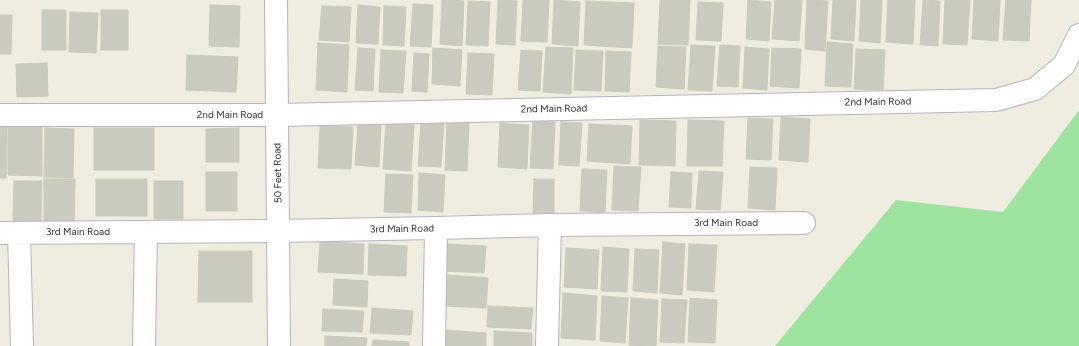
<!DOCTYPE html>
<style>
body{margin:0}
canvas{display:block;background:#eeede0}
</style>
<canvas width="1079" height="346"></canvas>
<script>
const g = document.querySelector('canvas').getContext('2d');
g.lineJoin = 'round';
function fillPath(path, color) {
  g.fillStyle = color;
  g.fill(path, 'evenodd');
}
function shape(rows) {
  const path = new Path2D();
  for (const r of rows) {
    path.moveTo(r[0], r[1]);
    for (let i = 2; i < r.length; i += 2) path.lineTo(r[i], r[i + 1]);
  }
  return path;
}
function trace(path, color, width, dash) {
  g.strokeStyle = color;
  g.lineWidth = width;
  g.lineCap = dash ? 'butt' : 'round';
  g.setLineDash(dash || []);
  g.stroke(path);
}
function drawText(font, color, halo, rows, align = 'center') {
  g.font = font + ' Figtree,sans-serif';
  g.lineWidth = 3;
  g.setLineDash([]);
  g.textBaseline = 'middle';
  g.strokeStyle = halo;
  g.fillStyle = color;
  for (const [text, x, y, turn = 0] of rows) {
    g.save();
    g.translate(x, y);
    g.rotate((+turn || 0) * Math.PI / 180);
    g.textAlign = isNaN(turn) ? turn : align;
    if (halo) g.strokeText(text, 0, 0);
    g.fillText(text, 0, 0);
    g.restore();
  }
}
fillPath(shape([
 [1079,110,1079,346,775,346,896,200,1003,212]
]), '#9ee49e');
const building = shape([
 [442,0,464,1,462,46,440,44,442,0],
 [498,0,517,1,515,45,496,44,498,0],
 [523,0,549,0,547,42,521,41,523,0],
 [554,0,580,2,578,46,552,44,554,0],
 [660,0,690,0,688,45,658,44,660,0],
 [748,0,771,2,769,41,746,39,748,0],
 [775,0,802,0,799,41,772,39,775,0],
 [807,0,828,1,825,51,805,49,807,0],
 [833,0,856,0,854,41,831,39,833,0],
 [861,0,882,0,880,43,859,41,861,0],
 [888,0,915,0,913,44,886,42,888,0],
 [923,0,940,1,938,46,920,45,923,0],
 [945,0,970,0,967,45,943,44,945,0],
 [974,0,1000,0,998,41,972,39,974,0],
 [1006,0,1031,0,1029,41,1003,40,1006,0],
 [468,1,490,2,488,46,466,45,468,1],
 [586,1,634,3,632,48,584,45,586,1],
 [698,2,723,3,721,41,696,40,698,2],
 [413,4,433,5,431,47,410,46,413,4],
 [210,5,240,6,239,47,209,46,210,5],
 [358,5,380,7,378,44,356,43,358,5],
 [322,6,351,7,349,42,319,40,322,6],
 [384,6,406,7,404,46,383,45,384,6],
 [42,10,66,10,66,50,42,50,42,10],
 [101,10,128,10,128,50,101,50,101,10],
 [70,12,98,13,96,53,69,52,70,12],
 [0,15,12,15,11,54,0,54,0,15],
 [827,42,853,44,851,87,825,86,827,42],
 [318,43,349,45,347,92,316,90,318,43],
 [691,45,715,46,712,91,688,90,691,45],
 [720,45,740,46,738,87,717,86,720,45],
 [658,46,686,47,684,89,656,87,658,46],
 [546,47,573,48,571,94,543,92,546,47],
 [745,47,769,49,767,90,743,88,745,47],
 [358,48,375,49,373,91,355,90,358,48],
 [433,48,462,50,460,86,432,84,433,48],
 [772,48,801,49,799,88,770,86,772,48],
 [856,49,885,50,883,90,854,89,856,49],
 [381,50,406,51,403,93,379,92,381,50],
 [521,50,542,51,540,91,518,90,521,50],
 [576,50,603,51,601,91,574,90,576,50],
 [606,51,631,52,629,92,605,91,606,51],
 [414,53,429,54,427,92,412,91,414,53],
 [468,53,494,54,492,95,466,94,468,53],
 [187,55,238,57,236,92,186,90,187,55],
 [47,63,48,96,17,97,16,64,47,63],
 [781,117,810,119,808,162,779,160,781,117],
 [748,118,773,119,771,160,746,159,748,118],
 [640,120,676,121,675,166,639,165,640,120],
 [688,120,724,121,722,166,687,166,688,120],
 [533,121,555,122,553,169,530,168,533,121],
 [447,122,469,123,467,171,445,170,447,122],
 [561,122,582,123,579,166,559,165,561,122],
 [386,123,414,125,411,171,383,169,386,123],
 [421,123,444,123,441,167,418,166,421,123],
 [500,123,529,125,527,169,498,167,500,123],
 [8,124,42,124,42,176,8,175,8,124],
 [358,124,381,125,379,167,355,165,358,124],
 [589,124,632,126,630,164,587,161,589,124],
 [0,125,7,125,6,178,0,178,0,125],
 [320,126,353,127,351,169,318,168,320,126],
 [45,128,74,129,73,178,44,177,45,128],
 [94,128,154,128,154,170,94,170,94,128],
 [239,128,239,162,206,162,206,129,239,128],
 [614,166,641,167,638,211,612,210,614,166],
 [750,167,777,168,775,210,748,208,750,167],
 [582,169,607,170,605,213,580,211,582,169],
 [699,171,723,172,720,210,696,209,699,171],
 [206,172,237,172,237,211,206,211,206,172],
 [671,172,692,173,691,208,669,207,671,172],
 [419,173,445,175,443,212,418,210,419,173],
 [386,174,413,175,411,213,384,212,386,174],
 [44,179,75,179,74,222,44,221,44,179],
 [96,179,147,179,147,216,96,216,96,179],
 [534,179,554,179,554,213,533,213,534,179],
 [14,181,42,181,41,222,13,222,14,181],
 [154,181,183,181,183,219,154,219,154,181],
 [320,241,364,244,363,274,318,272,320,241],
 [663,242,685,244,682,295,660,293,663,242],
 [369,244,407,246,406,276,368,275,369,244],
 [443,244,486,246,484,273,442,271,443,244],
 [689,244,717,245,714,292,687,290,689,244],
 [603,247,629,249,627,292,601,291,603,247],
 [566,248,599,250,597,289,564,287,566,248],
 [635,249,659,250,657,293,633,291,635,249],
 [199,251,252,251,252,302,198,302,199,251],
 [448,275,488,278,486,308,446,306,448,275],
 [334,279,368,281,367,307,333,305,334,279],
 [563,293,597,296,595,340,561,338,563,293],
 [602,296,628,298,625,343,600,341,602,296],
 [631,298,658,300,656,346,629,345,631,298],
 [690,298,717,300,715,343,688,342,690,298],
 [662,299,687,300,684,343,660,342,662,299],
 [488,306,533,308,531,329,487,327,488,306],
 [372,308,413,311,411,335,370,333,372,308],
 [323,309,364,311,362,332,322,331,323,309],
 [446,330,486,333,486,346,445,346,446,330],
 [494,331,532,333,532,346,494,346,494,331],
 [325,336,367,338,366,346,325,346,325,336],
 [373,340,409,342,409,346,372,346,373,340]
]);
fillPath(building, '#cacabf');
trace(building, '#cacaba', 1);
const minor = shape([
 [0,115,277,115,996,100,1035,89,1064,65,1079,35],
 [0,233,278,231,436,228,550,225,804,223],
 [19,233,22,346],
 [144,346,146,232],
 [434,346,436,228],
 [547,346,550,225]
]);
const secondary = shape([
 [276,0,279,346]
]);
trace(minor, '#b6b3c0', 24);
trace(secondary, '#b6b3c0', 24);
trace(minor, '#fff', 22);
trace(secondary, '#fff', 22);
drawText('10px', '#2d2d2d', '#fff', [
 ["2nd Main Road",878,102,-1],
 ["2nd Main Road",554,109,-1],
 ["2nd Main Road",230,115],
 ["50 Feet Road",278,173,-91],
 ["3rd Main Road",726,223],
 ["3rd Main Road",402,229,-1],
 ["3rd Main Road",78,232]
]);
</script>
